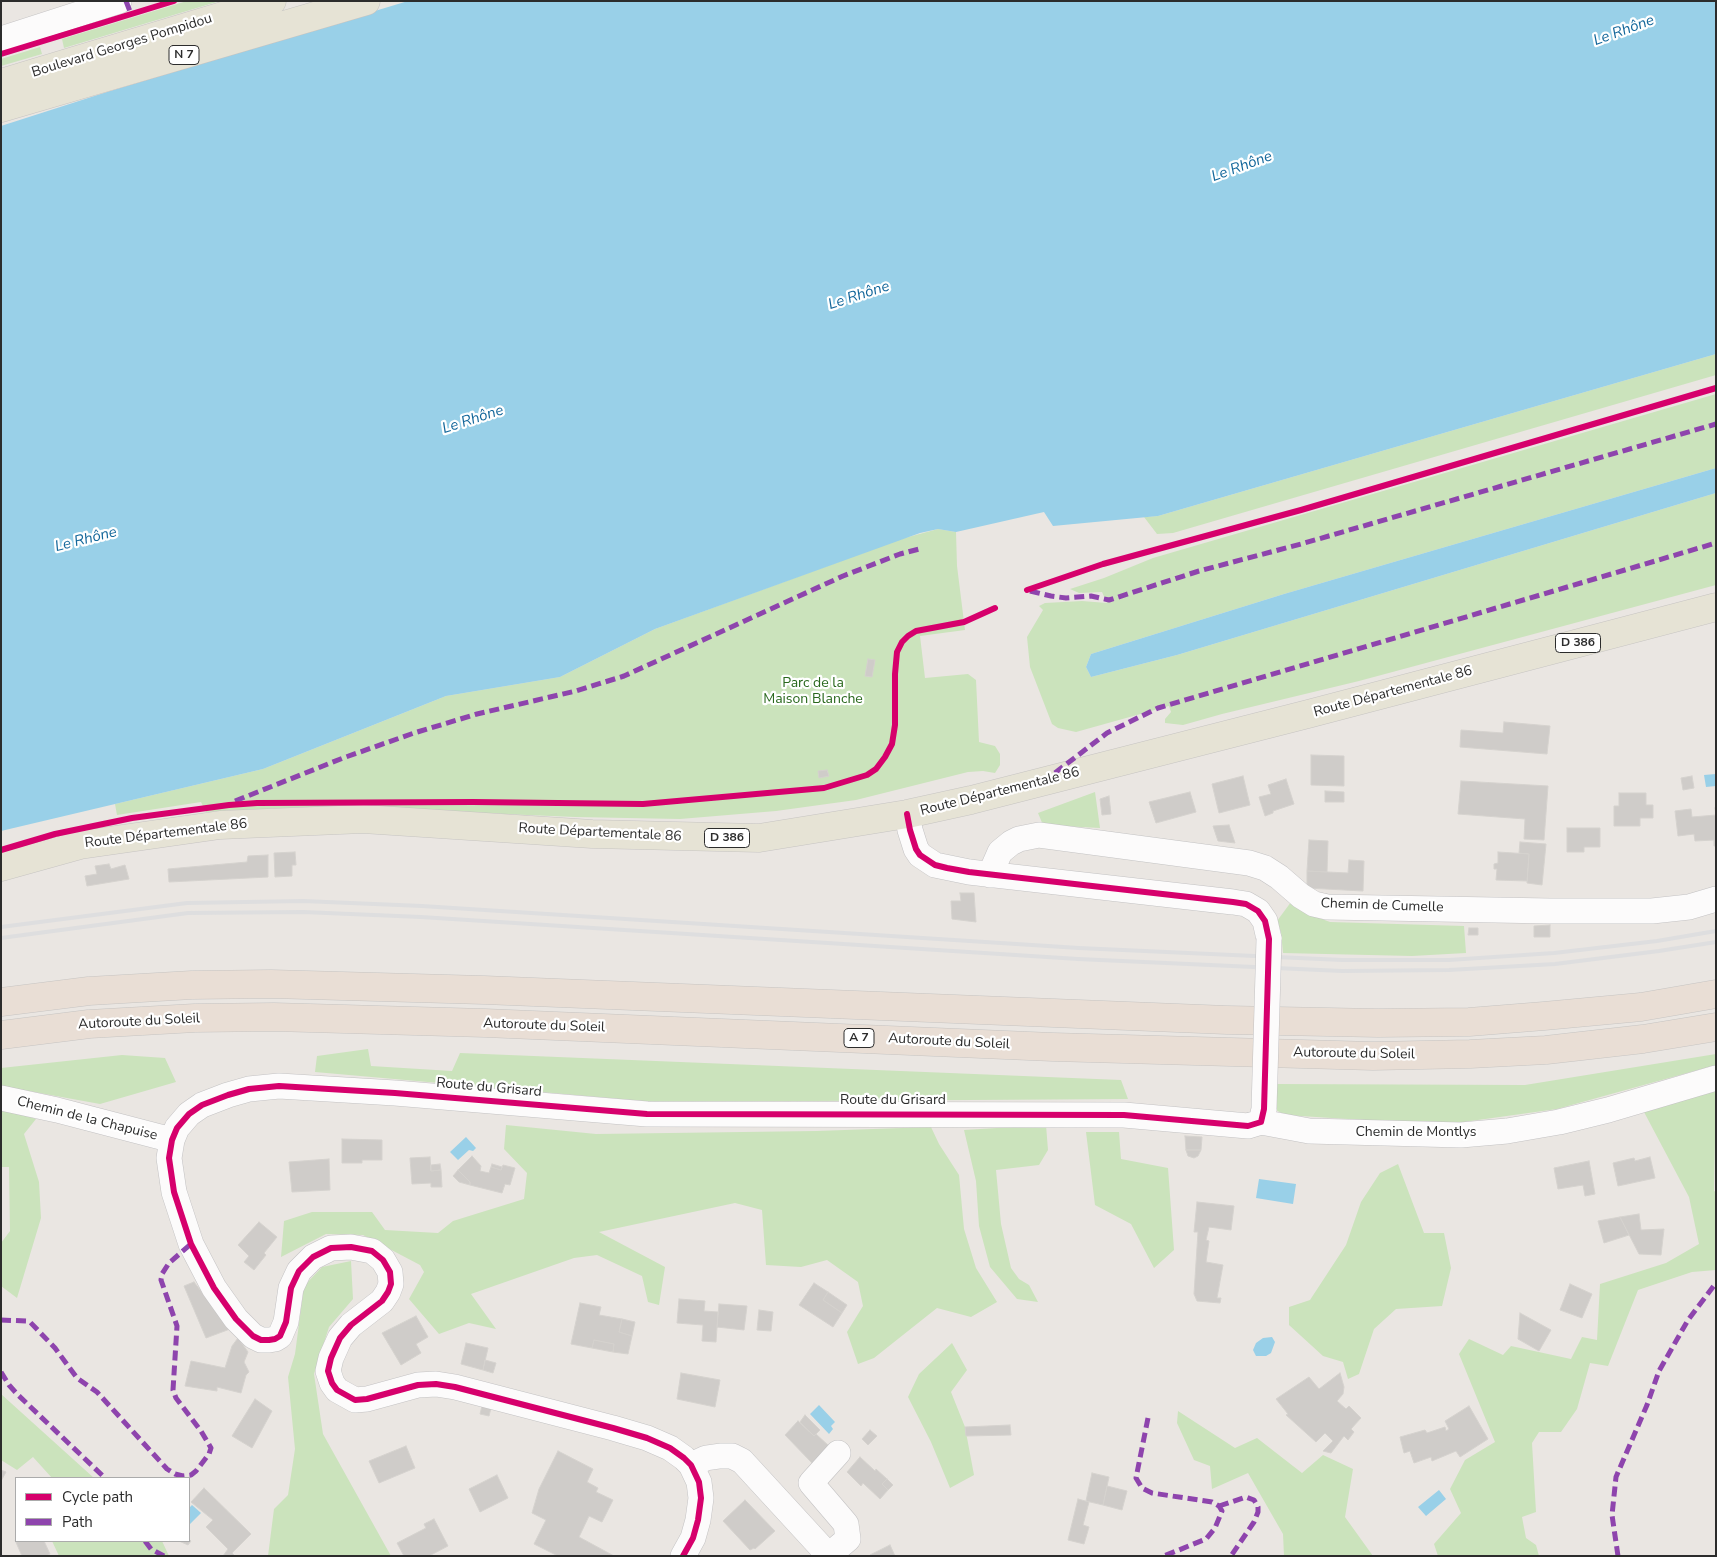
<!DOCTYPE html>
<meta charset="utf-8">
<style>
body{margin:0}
#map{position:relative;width:1717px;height:1557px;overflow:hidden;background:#eae6e2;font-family:"Nunito Sans",sans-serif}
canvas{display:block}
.frame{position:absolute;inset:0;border:2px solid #2c2c2c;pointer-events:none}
.legend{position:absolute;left:15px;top:1477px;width:175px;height:65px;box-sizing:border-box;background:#fff;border:1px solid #ababab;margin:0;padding:6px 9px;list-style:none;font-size:15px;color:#2c2c2c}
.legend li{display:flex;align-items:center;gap:10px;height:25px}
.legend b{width:25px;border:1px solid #ababab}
</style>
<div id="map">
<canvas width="1717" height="1557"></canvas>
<div class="frame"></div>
<ul class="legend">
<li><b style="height:6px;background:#d6006c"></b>Cycle path</li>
<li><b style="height:6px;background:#8e44ad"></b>Path</li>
</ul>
</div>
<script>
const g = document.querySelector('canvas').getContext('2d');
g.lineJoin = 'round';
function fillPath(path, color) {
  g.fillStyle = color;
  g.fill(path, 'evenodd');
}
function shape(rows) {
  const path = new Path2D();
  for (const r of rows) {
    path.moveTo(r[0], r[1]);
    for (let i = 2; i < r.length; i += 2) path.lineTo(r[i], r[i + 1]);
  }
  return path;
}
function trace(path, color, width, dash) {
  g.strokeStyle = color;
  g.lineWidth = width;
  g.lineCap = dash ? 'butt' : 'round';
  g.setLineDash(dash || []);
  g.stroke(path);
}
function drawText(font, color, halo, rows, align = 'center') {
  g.font = font + ' "Nunito Sans",sans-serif';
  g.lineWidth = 4.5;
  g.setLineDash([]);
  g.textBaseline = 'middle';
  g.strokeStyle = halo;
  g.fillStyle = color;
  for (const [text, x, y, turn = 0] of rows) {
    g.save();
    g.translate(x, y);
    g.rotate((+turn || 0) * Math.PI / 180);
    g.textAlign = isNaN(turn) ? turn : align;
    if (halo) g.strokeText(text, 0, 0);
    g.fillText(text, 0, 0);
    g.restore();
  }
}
fillPath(shape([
 [187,1,220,1,64,48,62,39],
 [40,47,42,54,1,66,1,59],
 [1716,354,1716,375,1173,533,1157,534,1144,517,1158,516],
 [1716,394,1716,468,1284,594,1091,654,1086,667,1091,677,1177,655,1716,493,1716,585,1359,681,1222,714,1183,725,1165,723,1165,719,1171,712,1169,706,1076,732,1058,728,1052,724,1030,667,1027,637,1043,610,1039,606,1045,603,1082,601,1107,603,1102,592,1079,593,1070,589,1104,578,1153,558],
 [938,529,956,532,957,566,965,630,920,636,925,678,968,674,976,680,979,742,995,746,1000,754,1000,765,995,773,983,771,968,772,856,800,776,811,680,819,575,817,338,807,281,808,206,812,201,802,117,815,115,804,263,769,446,696,560,677,655,629,901,539],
 [1095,792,1100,828,1043,825,1038,813],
 [1291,902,1314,916,1330,922,1464,926,1466,953,1412,956,1283,953,1281,932,1277,921],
 [368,1049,371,1066,452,1071,460,1053,1121,1080,1128,1099,654,1102,315,1072,317,1056],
 [1716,1054,1716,1065,1557,1109,1442,1125,1285,1115,1274,1109,1275,1084,1525,1085],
 [122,1055,165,1058,176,1082,100,1104,1,1086,1,1068],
 [1716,1090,1714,1191,1716,1192,1716,1270,1692,1272,1638,1290,1608,1366,1590,1363,1577,1409,1561,1432,1539,1432,1532,1443,1536,1512,1522,1517,1526,1538,1536,1545,1539,1556,1438,1556,1434,1544,1461,1513,1450,1489,1465,1460,1495,1442,1459,1354,1469,1339,1503,1355,1511,1346,1571,1359,1582,1337,1597,1340,1600,1284,1666,1263,1699,1244,1689,1197,1644,1112],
 [1,1108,36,1119,24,1134,39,1182,41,1218,17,1298,1,1286,1,1243,10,1231,9,1167,1,1167],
 [506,1125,596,1134,816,1131,931,1127,939,1144,959,1175,964,1229,976,1268,997,1302,971,1317,937,1308,874,1358,858,1364,847,1332,863,1306,858,1282,827,1260,801,1267,766,1265,762,1210,735,1203,599,1232,665,1267,659,1305,648,1302,642,1276,597,1255,574,1258,471,1294,496,1329,469,1323,439,1334,409,1299,424,1272,420,1265,363,1235,326,1234,281,1257,284,1221,312,1212,372,1212,385,1230,438,1233,453,1221,524,1199,527,1173,504,1149],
 [1046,1125,1048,1150,1039,1165,996,1170,1001,1224,1011,1268,1019,1279,1029,1285,1038,1302,1017,1299,990,1267,979,1226,976,1181,964,1130],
 [1086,1132,1119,1132,1121,1159,1168,1168,1174,1250,1154,1268,1131,1224,1095,1205],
 [1398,1164,1424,1233,1444,1233,1451,1268,1442,1306,1396,1309,1374,1329,1359,1374,1348,1379,1343,1362,1323,1356,1289,1325,1289,1307,1310,1300,1346,1245,1361,1202,1380,1173],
 [351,1261,353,1299,329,1327,314,1374,323,1434,391,1556,268,1556,274,1509,288,1495,295,1449,288,1377,295,1354,304,1286,322,1267],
 [952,1343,967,1370,951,1392,965,1427,974,1475,950,1488,931,1442,908,1397,919,1374],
 [1,1394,94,1478,52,1478,33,1457,17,1470,1,1460],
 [1178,1411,1235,1448,1257,1438,1302,1473,1323,1455,1353,1469,1345,1517,1373,1556,1284,1556,1283,1534,1248,1473,1212,1489,1210,1466,1194,1460,1177,1423],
 [52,1541,162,1541,169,1556,59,1556]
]), '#cbe3bc');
fillPath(shape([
 [408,1,1716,1,1716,354,1158,516,1053,526,1044,512,956,532,938,529,920,533,655,629,560,677,446,696,263,769,1,831,1,126,110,91],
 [1716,468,1716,493,1177,655,1091,677,1086,667,1091,654,1284,594],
 [1716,774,1716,786,1706,787,1704,775],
 [466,1137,476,1148,473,1151,469,1150,458,1160,450,1152],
 [1259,1179,1296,1184,1293,1204,1256,1198],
 [1272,1337,1275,1342,1271,1353,1266,1356,1256,1356,1253,1350,1256,1343,1263,1338],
 [819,1405,835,1422,831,1426,833,1429,829,1434,810,1414],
 [1439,1490,1446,1499,1426,1516,1418,1507],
 [192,1505,201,1513,189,1525,189,1508]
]), '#99d0e8');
const building = shape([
 [868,659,875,660,872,677,865,676,868,659],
 [1504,722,1550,726,1547,754,1460,747,1461,730,1503,733,1504,722],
 [1311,755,1344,756,1344,786,1311,785,1311,755],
 [827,770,829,776,819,778,818,771,827,770],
 [1243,776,1250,805,1219,813,1212,784,1243,776],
 [1692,776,1694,788,1683,790,1681,778,1692,776],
 [1286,779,1294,804,1273,811,1273,813,1265,816,1259,797,1271,794,1268,785,1286,779],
 [1461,781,1548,786,1544,840,1524,839,1525,819,1458,814,1461,781],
 [1325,791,1344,792,1344,802,1325,802,1325,791],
 [1190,792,1196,812,1156,823,1149,802,1190,792],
 [1619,793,1646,793,1646,805,1653,805,1653,818,1640,818,1640,826,1614,826,1614,806,1619,806,1619,793],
 [1109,796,1111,814,1102,815,1100,799,1109,796],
 [1715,808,1716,808,1716,846,1714,846,1714,840,1695,841,1694,834,1678,836,1675,811,1691,809,1692,817,1716,815,1715,808],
 [1229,825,1235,843,1218,841,1213,826,1229,825],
 [1567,828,1600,828,1600,847,1584,847,1584,852,1567,852,1567,828],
 [1309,840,1328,841,1327,872,1307,871,1309,840],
 [1520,842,1546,844,1542,885,1527,883,1529,854,1519,853,1520,842],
 [295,852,296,865,292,865,292,876,275,877,274,853,295,852],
 [1498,852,1529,854,1527,881,1496,880,1497,869,1494,869,1494,864,1498,863,1498,852],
 [268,855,268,877,169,882,168,869,247,862,248,856,268,855],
 [1349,860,1364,861,1363,891,1307,888,1307,871,1348,873,1349,860],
 [109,864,111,869,125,865,129,879,87,886,85,876,97,874,95,866,109,864],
 [960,893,974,893,976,922,952,919,951,901,961,901,960,893],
 [1550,925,1550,937,1534,937,1534,926,1550,925],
 [1469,928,1478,928,1478,935,1468,935,1469,928],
 [1185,1136,1202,1137,1201,1150,1186,1150,1185,1136],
 [342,1139,382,1140,382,1160,362,1160,362,1163,342,1163,342,1139],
 [1186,1150,1201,1150,1198,1156,1194,1158,1188,1156,1186,1150],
 [472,1156,481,1166,480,1171,489,1173,491,1167,501,1170,503,1165,515,1168,510,1185,505,1184,502,1193,470,1185,470,1182,458,1170,472,1156],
 [430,1157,431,1171,441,1170,442,1187,431,1187,431,1183,412,1184,410,1158,430,1157],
 [1650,1157,1655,1178,1618,1186,1613,1163,1634,1158,1635,1161,1650,1157],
 [329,1159,330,1190,292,1192,289,1162,329,1159],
 [1589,1161,1595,1194,1585,1196,1583,1185,1558,1189,1554,1168,1589,1161],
 [440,1164,441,1170,431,1171,431,1165,440,1164],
 [492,1164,502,1167,501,1170,491,1167,492,1164],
 [458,1170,470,1182,470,1185,459,1182,453,1176,458,1170],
 [1197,1202,1234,1206,1231,1230,1209,1227,1206,1240,1209,1241,1206,1262,1223,1265,1217,1298,1221,1298,1220,1303,1197,1301,1194,1294,1198,1232,1194,1232,1197,1202],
 [1639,1214,1641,1230,1664,1229,1661,1255,1639,1254,1620,1217,1639,1214],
 [1620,1217,1629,1235,1604,1243,1598,1221,1620,1217],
 [259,1222,277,1237,264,1253,266,1255,254,1270,244,1262,249,1256,238,1245,259,1222],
 [194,1282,230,1329,206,1338,184,1286,194,1282],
 [814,1283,828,1292,823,1300,842,1313,833,1327,799,1305,814,1283],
 [1570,1284,1592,1294,1582,1318,1560,1310,1570,1284],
 [828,1292,847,1305,842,1313,823,1300,828,1292],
 [679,1299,705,1301,704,1311,718,1312,716,1342,702,1341,703,1325,677,1323,679,1299],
 [580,1303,601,1307,599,1315,622,1319,619,1332,632,1336,628,1354,613,1352,614,1344,594,1340,592,1348,571,1344,580,1303],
 [719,1304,747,1306,744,1330,717,1327,719,1304],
 [759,1310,773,1312,771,1331,757,1330,759,1310],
 [1520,1313,1551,1330,1539,1351,1518,1339,1520,1313],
 [416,1316,428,1337,416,1344,421,1353,401,1365,382,1333,416,1316],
 [622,1319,635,1322,632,1336,619,1332,622,1319],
 [238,1338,248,1352,244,1362,249,1372,246,1375,241,1393,217,1387,217,1391,185,1386,191,1361,225,1368,232,1346,238,1338],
 [594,1340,614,1344,613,1352,592,1348,594,1340],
 [466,1343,488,1348,483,1370,461,1364,466,1343],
 [485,1360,496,1363,493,1373,483,1370,485,1360],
 [681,1373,720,1380,715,1407,677,1399,681,1373],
 [1340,1373,1344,1387,1343,1394,1337,1401,1346,1409,1349,1406,1361,1418,1351,1429,1354,1432,1348,1440,1344,1436,1331,1453,1323,1451,1333,1441,1325,1433,1316,1442,1286,1415,1288,1414,1276,1399,1309,1377,1319,1389,1340,1373],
 [255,1399,272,1411,252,1448,232,1436,255,1399],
 [482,1406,491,1408,489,1416,480,1414,482,1406],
 [1469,1406,1488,1439,1460,1457,1456,1451,1432,1461,1431,1457,1414,1463,1410,1451,1404,1453,1400,1437,1425,1430,1427,1433,1445,1427,1446,1431,1449,1429,1445,1421,1469,1406],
 [805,1415,820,1430,814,1436,800,1422,805,1415],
 [798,1421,814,1436,816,1434,829,1446,812,1463,785,1435,798,1421],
 [1010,1425,1011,1435,966,1436,965,1427,1010,1425],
 [870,1430,877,1436,868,1445,862,1439,870,1430],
 [406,1446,415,1468,379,1483,369,1461,406,1446],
 [558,1451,593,1469,587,1482,598,1488,596,1492,613,1500,602,1522,589,1516,579,1537,614,1556,558,1556,534,1544,546,1520,532,1513,539,1489,558,1451],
 [860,1457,875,1471,876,1469,887,1479,882,1484,888,1490,880,1499,863,1483,861,1486,847,1472,860,1457],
 [1,1470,6,1472,1,1481,1,1470],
 [1092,1473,1109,1477,1103,1505,1086,1501,1092,1473],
 [497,1475,508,1498,480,1512,469,1489,497,1475],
 [887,1479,893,1485,888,1490,882,1484,887,1479],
 [1107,1486,1127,1491,1122,1510,1103,1505,1107,1486],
 [204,1488,251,1534,232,1553,235,1556,223,1556,228,1549,206,1527,213,1520,191,1502,204,1488],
 [1078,1499,1089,1502,1083,1525,1089,1527,1084,1544,1068,1540,1078,1499],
 [745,1500,775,1531,755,1549,754,1548,750,1550,723,1521,745,1500],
 [434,1519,448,1546,429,1556,404,1556,397,1543,426,1528,424,1524,434,1519],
 [16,1539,16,1541,44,1541,50,1554,46,1556,22,1556,15,1540,16,1539],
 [189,1539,191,1541,188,1545,179,1541,189,1541,189,1539],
 [890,1545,895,1556,871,1556,870,1555,890,1545]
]);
fillPath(building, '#cfccc9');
trace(building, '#d5d2ce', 1);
const minor = shape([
 [1,39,119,1],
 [907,814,910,830,916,849,920,855,935,865,969,872,1233,902,1246,904,1258,911,1265,921,1269,939],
 [990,875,1000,852,1011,843,1019,839,1039,835,1249,863,1265,868,1279,877,1301,896,1314,904,1327,907,1550,911,1652,911,1689,907,1716,899],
 [1,1098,57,1110,172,1140],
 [1261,1122,1309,1131,1461,1135,1507,1131,1559,1122,1608,1110,1716,1078],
 [691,1465,706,1458,720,1456,732,1456,742,1461,821,1547,825,1556],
 [683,1556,693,1538,698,1520,701,1498,699,1482,691,1465,684,1458,670,1448,647,1438,613,1428,455,1387,436,1384,418,1385,367,1399,355,1400,337,1390,332,1383,328,1371,331,1358,340,1338,351,1325,382,1301,388,1292,391,1284,390,1272,383,1260,372,1251,351,1247,331,1248,313,1257,299,1271,291,1288,286,1322,280,1336,275,1339,269,1340,261,1340,253,1336,236,1319,214,1288,191,1244,174,1192,169,1158,172,1140,177,1128,189,1114,202,1105,228,1095,249,1089,279,1086,395,1093,647,1114,1124,1115,1248,1126,1261,1122,1264,1109],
 [828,1556,848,1539,846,1524,811,1483,838,1453]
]);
const major = shape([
 [1,83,272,1],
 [1,108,366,1],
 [1,867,80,845,220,825,363,819,592,834,759,838,907,814,971,800,1308,714,1716,607]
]);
const highway = shape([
 [1,1002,89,991,192,985,271,984,484,990,1227,1020,1378,1023,1469,1022,1544,1016,1641,1007,1716,994],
 [1,1035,89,1024,195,1018,274,1017,485,1023,1053,1047,1373,1056,1470,1054,1546,1050,1643,1039,1716,1027]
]);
trace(minor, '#c3c2c3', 26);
trace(major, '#c6c4c2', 29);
trace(highway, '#c6c4c2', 29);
trace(minor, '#fcfbfb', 25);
trace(major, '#e6e3d5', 28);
trace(highway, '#e9ded5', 28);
trace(shape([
 [1,927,187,903,303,901,422,906,1079,948,1342,960,1449,960,1554,953,1657,941,1716,931],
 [1,938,188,913,303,912,421,917,1078,959,1342,971,1449,970,1555,964,1659,951,1716,942]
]), '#dededf', 4);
const minorBridge = shape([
 [1264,1109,1269,939]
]);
trace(minorBridge, '#c3c2c3', 26, []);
trace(minorBridge, '#fcfbfb', 25);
trace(shape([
 [126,1,131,14],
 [1030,591,1051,596,1066,598,1091,596,1109,600,1199,571,1301,544,1716,424],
 [1043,782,1107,733,1158,708,1716,543],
 [235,801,343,758,414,733,477,714,576,691,624,676,843,576,900,554,923,548],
 [1,1320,26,1321,30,1322,55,1348,77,1378,97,1392,167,1469,175,1474,183,1476,191,1475,196,1471,209,1454,211,1448,201,1431,176,1398,173,1390,177,1326,161,1280,162,1274,169,1263,191,1244],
 [1,1372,9,1385,17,1394,105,1478],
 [1148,1418,1136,1478,1142,1488,1152,1493,1212,1502,1219,1506,1222,1511,1215,1528,1206,1539,1164,1556],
 [1219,1506,1246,1497,1254,1500,1258,1507,1258,1512,1254,1522,1231,1556],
 [145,1541,151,1549,164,1556],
 [1618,1556,1612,1515,1616,1477,1647,1405,1659,1371,1688,1320,1716,1283]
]), '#8e44ad', 5, [10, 5]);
trace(shape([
 [1,54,174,1],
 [1027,590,1103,564,1301,510,1716,388],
 [1,850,55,834,132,818,229,805,257,803,473,802,643,804,824,788,867,775,876,769,885,757,892,744,895,725,895,674,897,652,902,642,908,636,916,631,964,622,995,608],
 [683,1556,693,1538,698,1520,701,1498,699,1482,691,1465,684,1458,670,1448,647,1438,613,1428,455,1387,436,1384,418,1385,367,1399,355,1400,337,1390,332,1383,328,1371,331,1358,340,1338,351,1325,382,1301,388,1292,391,1284,390,1272,383,1260,372,1251,351,1247,331,1248,313,1257,299,1271,291,1288,286,1322,280,1336,275,1339,269,1340,261,1340,253,1336,236,1319,214,1288,191,1244,174,1192,169,1158,172,1140,177,1128,189,1114,202,1105,228,1095,249,1089,279,1086,395,1093,647,1114,1124,1115,1248,1126,1261,1122,1264,1109,1269,939,1265,921,1258,911,1246,904,1233,902,969,872,947,868,935,865,920,855,916,849,910,830,907,814]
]), '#d6006c', 6);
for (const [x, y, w] of [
 [184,55,30],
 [1578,643,45],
 [727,838,45],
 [859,1038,30]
]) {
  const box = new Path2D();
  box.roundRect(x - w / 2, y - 9.5, w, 19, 4);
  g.fillStyle = '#fff';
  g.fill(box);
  trace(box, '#2c2c2c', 1);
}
drawText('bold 12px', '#2c2c2c', null, [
 ["N 7",184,55],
 ["D 386",1578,643],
 ["D 386",727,838],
 ["A 7",859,1038]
]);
drawText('14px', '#2c2c2c', '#fff', [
 ["Boulevard Georges Pompidou",122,46,-17],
 ["Route Départementale 86",1393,692,-15],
 ["Route Départementale 86",1000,792,-14],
 ["Route Départementale 86",600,833,3],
 ["Route Départementale 86",166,834,-7],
 ["Chemin de Cumelle",1382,906,2],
 ["Autoroute du Soleil",139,1022,-3],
 ["Autoroute du Soleil",544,1026,2],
 ["Autoroute du Soleil",949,1042,3],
 ["Autoroute du Soleil",1354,1054,1],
 ["Route du Grisard",489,1088,5],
 ["Route du Grisard",893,1101],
 ["Chemin de la Chapuise",87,1119,14],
 ["Chemin de Montlys",1416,1133]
]);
drawText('14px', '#29681d', '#fff', [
 ["Parc de la",813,684],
 ["Maison Blanche",813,700]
]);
drawText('italic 15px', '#12669a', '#fff', [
 ["Le Rhône",1624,31,-20],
 ["Le Rhône",1242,167,-20],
 ["Le Rhône",859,296,-18],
 ["Le Rhône",473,420,-18],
 ["Le Rhône",86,540,-14]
]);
</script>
